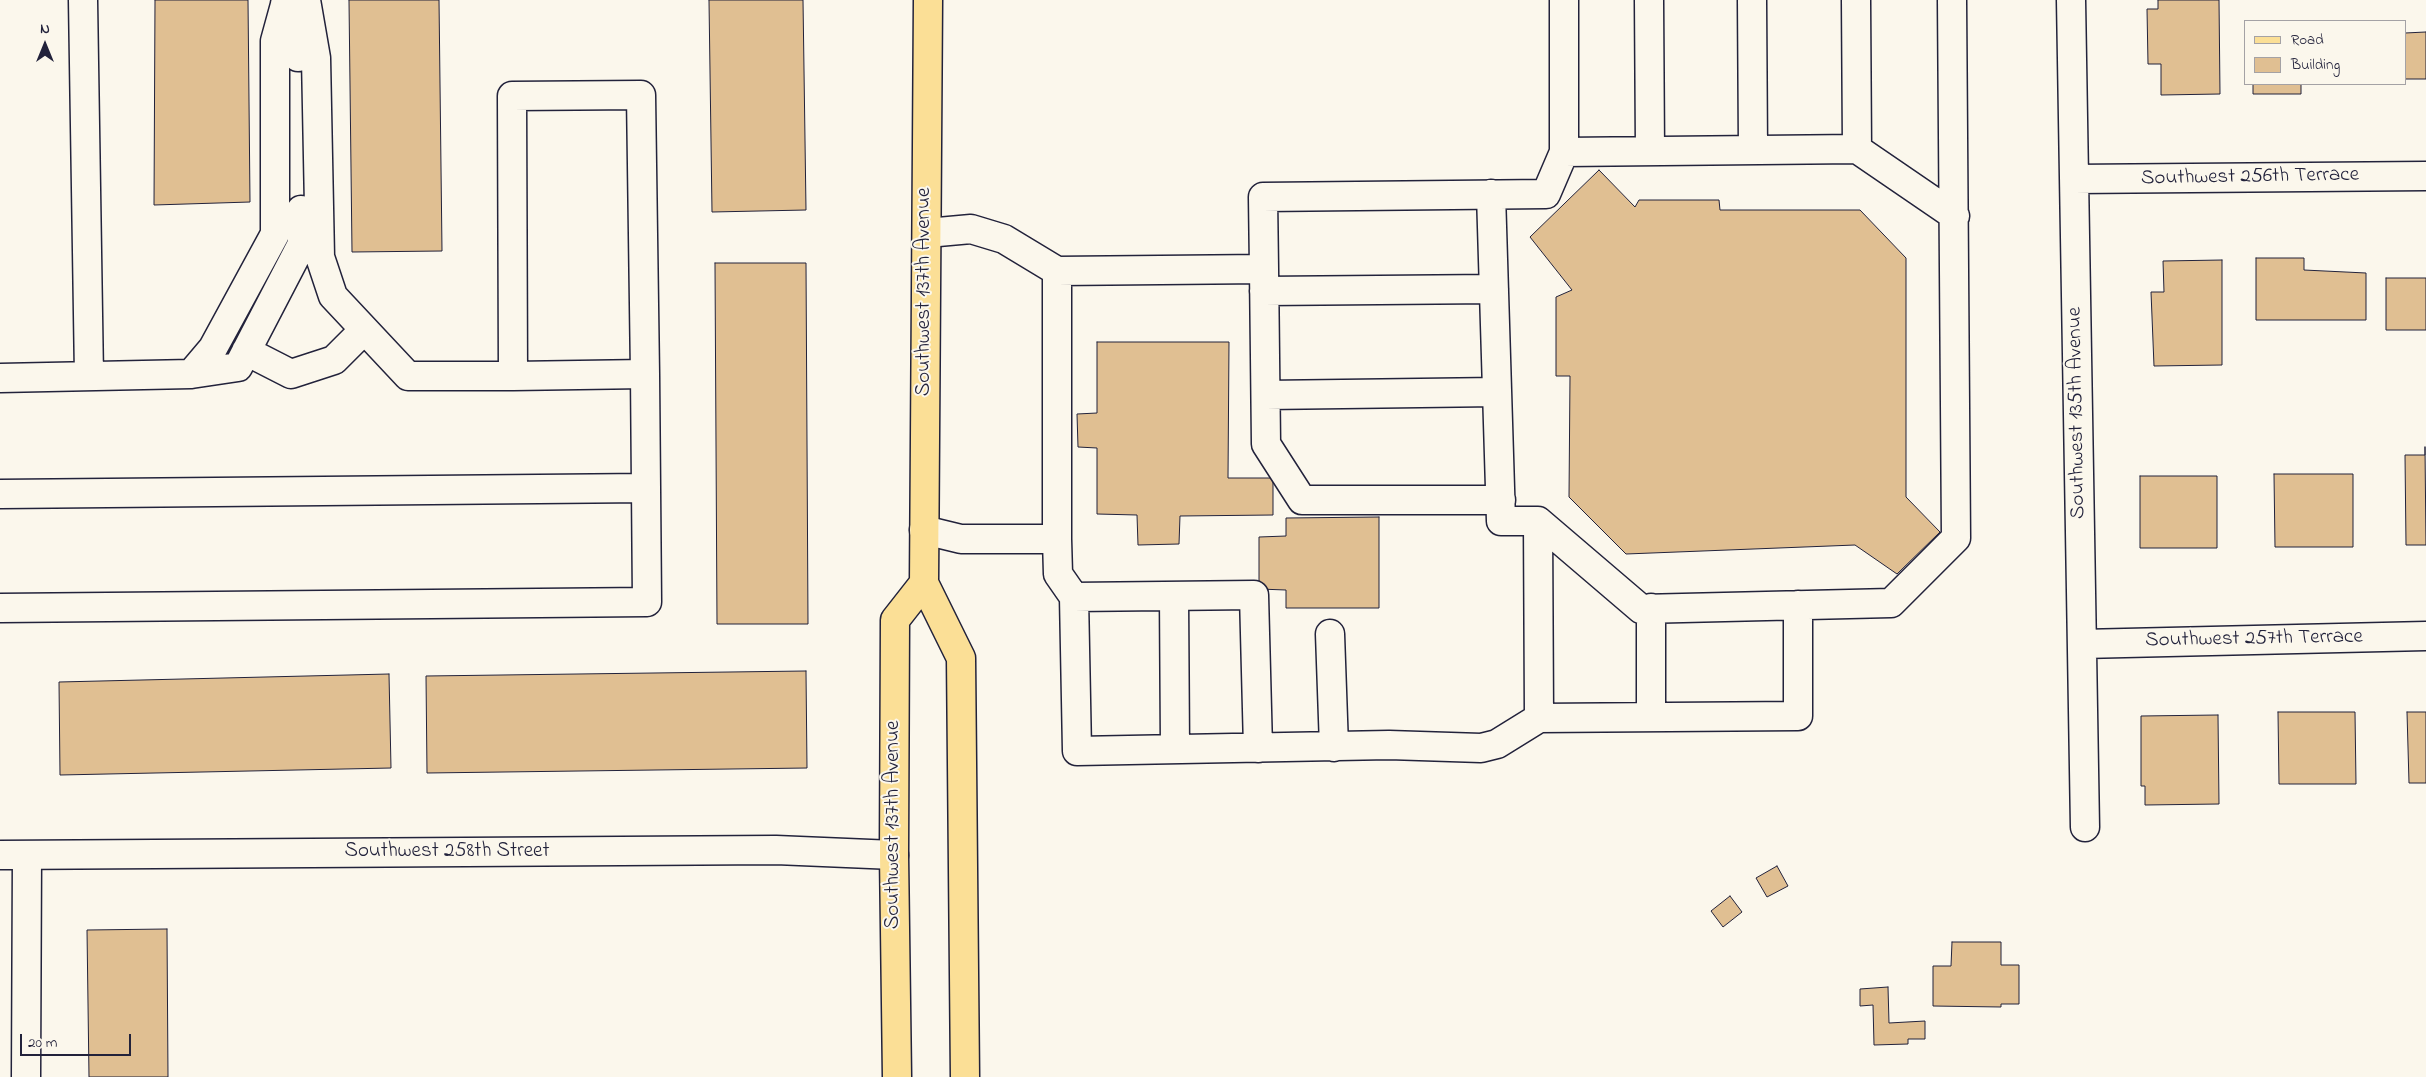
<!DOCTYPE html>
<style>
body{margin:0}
#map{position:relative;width:2426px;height:1077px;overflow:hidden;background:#fbf7ec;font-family:"Indie Flower",sans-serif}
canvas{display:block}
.legend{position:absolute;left:2244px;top:20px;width:162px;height:65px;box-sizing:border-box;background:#fbf7ec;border:1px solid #a4a2a5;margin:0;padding:6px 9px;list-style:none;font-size:15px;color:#22223b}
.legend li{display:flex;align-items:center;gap:10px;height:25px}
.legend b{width:25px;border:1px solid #a4a2a5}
.north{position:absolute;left:20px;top:20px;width:50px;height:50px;-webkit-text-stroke:4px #fbf7ec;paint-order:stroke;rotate:0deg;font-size:14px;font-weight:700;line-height:20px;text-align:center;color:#22223b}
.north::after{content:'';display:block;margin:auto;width:18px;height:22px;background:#22223b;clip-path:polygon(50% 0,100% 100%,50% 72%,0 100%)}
.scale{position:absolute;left:20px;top:1034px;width:111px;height:22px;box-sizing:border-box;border:2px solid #22223b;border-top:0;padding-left:6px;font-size:15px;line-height:18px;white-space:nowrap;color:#22223b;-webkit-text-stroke:4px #fbf7ec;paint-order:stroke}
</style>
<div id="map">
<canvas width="2426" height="1077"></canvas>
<ul class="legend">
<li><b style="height:6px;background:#fbdf96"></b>Road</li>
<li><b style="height:14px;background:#e0bf92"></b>Building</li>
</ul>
<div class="north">N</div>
<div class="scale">20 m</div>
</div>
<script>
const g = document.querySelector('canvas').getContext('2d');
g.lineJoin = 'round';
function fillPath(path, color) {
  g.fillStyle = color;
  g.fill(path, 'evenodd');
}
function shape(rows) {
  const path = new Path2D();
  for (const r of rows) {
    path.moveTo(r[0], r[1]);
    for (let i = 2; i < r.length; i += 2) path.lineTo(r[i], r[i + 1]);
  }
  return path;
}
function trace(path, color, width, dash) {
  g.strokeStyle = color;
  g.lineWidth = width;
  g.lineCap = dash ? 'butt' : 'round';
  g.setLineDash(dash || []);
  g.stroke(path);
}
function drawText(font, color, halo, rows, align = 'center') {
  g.font = font + ' "Indie Flower",sans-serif';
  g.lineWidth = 4;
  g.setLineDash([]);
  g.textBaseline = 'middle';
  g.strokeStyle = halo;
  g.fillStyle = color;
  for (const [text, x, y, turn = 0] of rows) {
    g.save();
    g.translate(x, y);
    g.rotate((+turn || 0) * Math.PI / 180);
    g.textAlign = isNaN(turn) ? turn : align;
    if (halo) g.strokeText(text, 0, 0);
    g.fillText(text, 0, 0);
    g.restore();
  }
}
const building = shape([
 [155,0,248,0,250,202,154,205,155,0],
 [349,0,439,0,442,251,352,252,349,0],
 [709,0,803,0,806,210,712,212,709,0],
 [2158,0,2219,0,2220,94,2161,95,2161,64,2148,64,2147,9,2158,9,2158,0],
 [2426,32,2426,79,2405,79,2405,33,2426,32],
 [2253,84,2316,84,2301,84,2301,94,2253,94,2253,84],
 [1599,170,1635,207,1639,200,1719,200,1720,210,1860,210,1906,258,1906,497,1940,532,1897,574,1855,545,1626,554,1569,497,1570,376,1556,376,1556,297,1572,290,1530,237,1599,170],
 [2256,258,2304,258,2304,270,2366,273,2366,320,2256,320,2256,258],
 [2222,260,2222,365,2154,366,2151,292,2164,292,2163,261,2222,260],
 [715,263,806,263,808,624,717,624,715,263],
 [2386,278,2426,278,2426,330,2386,330,2386,278],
 [1097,342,1229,342,1228,478,1273,478,1273,515,1180,516,1179,544,1138,545,1137,515,1097,514,1097,448,1078,447,1077,414,1097,413,1097,342],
 [2425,447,2426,545,2406,545,2405,455,2425,455,2425,447],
 [2274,474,2353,474,2353,547,2275,547,2274,474],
 [2140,476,2217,476,2217,548,2140,548,2140,476],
 [1379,517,1379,608,1286,608,1286,590,1259,589,1259,537,1286,536,1286,518,1379,517],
 [806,671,807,768,427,773,426,676,806,671],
 [389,674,391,768,60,775,59,682,389,674],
 [2278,712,2355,712,2356,784,2279,784,2278,712],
 [2407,712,2426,712,2426,783,2409,783,2407,712],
 [2218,715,2219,804,2145,805,2145,786,2141,786,2141,716,2218,715],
 [1777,866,1788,886,1767,897,1756,878,1777,866],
 [1730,896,1742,912,1723,927,1711,911,1730,896],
 [167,929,168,1077,89,1077,87,930,167,929],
 [1952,942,2001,942,2001,965,2019,965,2019,1004,2001,1004,2001,1007,1933,1006,1933,966,1951,966,1952,942],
 [1888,987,1889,1023,1925,1021,1925,1039,1908,1039,1908,1044,1874,1045,1873,1005,1860,1006,1860,989,1888,987]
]);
fillPath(building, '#e0bf92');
trace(building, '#22223b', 1);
const minor = shape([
 [83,0,89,376],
 [306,0,316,58,320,257,333,296,408,376,513,376,645,374,641,95,512,96,513,376],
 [1649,0,1650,151],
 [1752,0,1753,149],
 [2071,0,2085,827],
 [285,4,298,41,298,57],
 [1857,149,1955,216],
 [1564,152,1857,149,1856,0],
 [2074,179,2426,176],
 [1491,194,1501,521,1538,521,1641,609,1891,603,1956,538,1952,0],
 [927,233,971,229,1004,239,1057,271,1264,269,1263,197,1546,194,1564,152,1564,0],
 [1264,269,1266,444,1302,500,1501,500],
 [1264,291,1494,289],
 [246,351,291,374,334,360,364,330],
 [191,374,213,348,275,234,275,41,286,1],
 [0,378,191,374,238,367,302,244,301,210],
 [1266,395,1497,392],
 [0,494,646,488],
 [1538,521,1539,718,1798,716,1798,605],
 [924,530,961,539,1057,539,1057,271],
 [1057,539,1058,574,1074,597,1077,751,1389,745,1481,748,1497,744,1539,718],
 [1174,596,1175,749],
 [1074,597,1254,595,1258,748],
 [0,608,647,602,645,374],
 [1330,634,1334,747],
 [2082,644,2426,636],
 [1651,717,1651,608],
 [0,855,776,850,894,855],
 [26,1077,27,855]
]);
const major = shape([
 [928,0,924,583,961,658,965,1077],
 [897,1077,894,855,895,620,924,583]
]);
trace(minor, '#22223b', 31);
trace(major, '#22223b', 31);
trace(minor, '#fbf7ec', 28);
trace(major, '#fbdf96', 28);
drawText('21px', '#22223b', '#fbf7ec', [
 ["Southwest 256th Terrace",2250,178,-1],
 ["Southwest 137th Avenue",926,292,-90],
 ["Southwest 135th Avenue",2078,413,-91],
 ["Southwest 257th Terrace",2254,640,-1],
 ["Southwest 137th Avenue",895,825,-90],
 ["Southwest 258th Street",447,853]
]);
</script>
